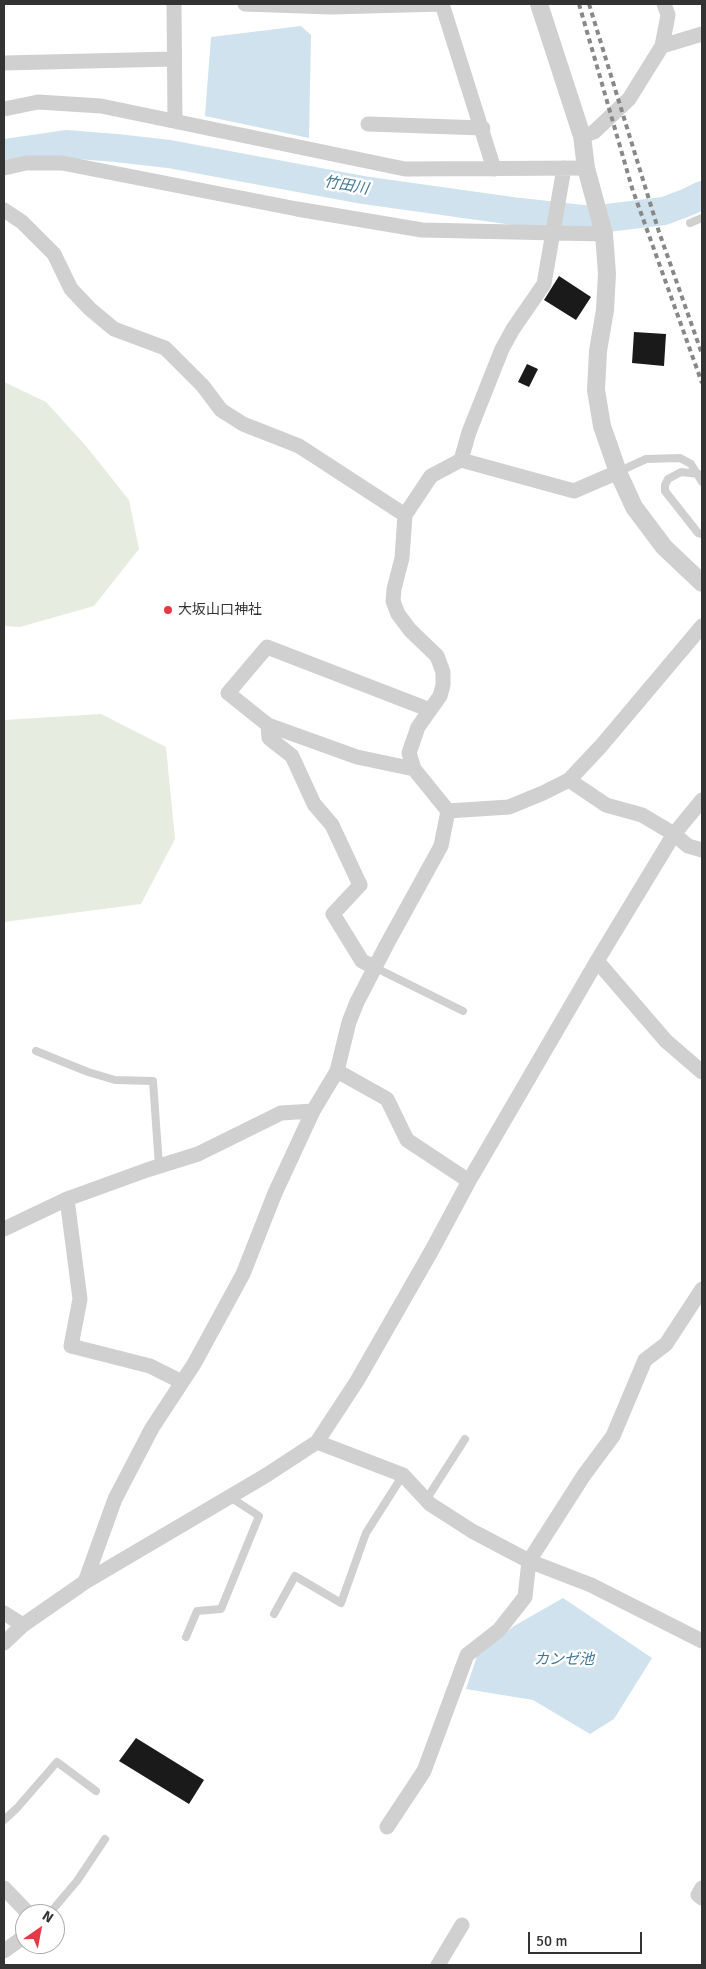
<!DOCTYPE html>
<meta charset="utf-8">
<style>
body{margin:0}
#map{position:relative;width:706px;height:1969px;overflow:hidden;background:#fff;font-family:Signika,sans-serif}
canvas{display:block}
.frame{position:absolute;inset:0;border:5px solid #333;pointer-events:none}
.north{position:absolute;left:15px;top:1904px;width:50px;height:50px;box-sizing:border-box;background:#fff;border:1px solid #adadad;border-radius:50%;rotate:33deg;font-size:14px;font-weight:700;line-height:20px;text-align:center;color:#333}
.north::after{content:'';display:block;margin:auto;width:18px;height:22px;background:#e63946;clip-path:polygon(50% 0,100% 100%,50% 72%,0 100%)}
.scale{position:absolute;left:528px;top:1932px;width:114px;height:22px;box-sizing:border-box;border:2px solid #333;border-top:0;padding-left:6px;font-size:15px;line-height:18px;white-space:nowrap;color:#333;-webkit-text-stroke:4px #fff;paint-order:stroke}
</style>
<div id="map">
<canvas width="706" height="1969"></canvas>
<div class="frame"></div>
<div class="north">N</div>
<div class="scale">50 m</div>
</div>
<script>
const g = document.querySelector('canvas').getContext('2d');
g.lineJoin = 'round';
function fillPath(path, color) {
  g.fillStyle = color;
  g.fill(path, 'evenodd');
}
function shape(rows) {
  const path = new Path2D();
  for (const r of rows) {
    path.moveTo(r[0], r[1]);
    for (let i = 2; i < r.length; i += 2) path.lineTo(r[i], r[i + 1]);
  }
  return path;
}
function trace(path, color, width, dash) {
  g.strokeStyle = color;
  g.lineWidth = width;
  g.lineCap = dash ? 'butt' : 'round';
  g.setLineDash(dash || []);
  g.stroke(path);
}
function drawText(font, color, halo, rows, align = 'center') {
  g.font = font + ' Signika,"Noto Sans JP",sans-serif';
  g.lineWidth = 5;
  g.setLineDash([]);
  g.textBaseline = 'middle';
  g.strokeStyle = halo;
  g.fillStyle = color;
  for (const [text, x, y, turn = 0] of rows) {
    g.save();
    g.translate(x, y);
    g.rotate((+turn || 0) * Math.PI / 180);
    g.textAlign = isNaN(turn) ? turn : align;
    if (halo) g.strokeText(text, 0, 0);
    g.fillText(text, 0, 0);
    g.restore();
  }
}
fillPath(shape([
 [4,382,46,402,86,446,129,500,139,549,94,606,20,627,4,626],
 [101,714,166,747,175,839,141,904,4,922,4,720]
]), '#e6ecdf');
fillPath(shape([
 [301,26,311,35,309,138,205,116,211,37],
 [563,1598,652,1658,614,1719,590,1734,533,1700,466,1689,477,1656,514,1626]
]), '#cfe2ee');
trace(shape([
 [4,153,66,144,116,148,169,154,363,190,520,212,591,220,664,211,688,202,702,195]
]), '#cfe2ee', 28);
fillPath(shape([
 [559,276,591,297,576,320,544,300],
 [634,332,666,334,664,366,632,363],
 [527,364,538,369,529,387,518,382],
 [136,1738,204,1780,189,1804,119,1761]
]), '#1a1a1a');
trace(shape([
 [690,223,702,218],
 [618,472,646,459,680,458,691,464,702,482],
 [699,474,681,472,668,479,665,485,665,491,698,533,702,534],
 [376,968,463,1011],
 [36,1051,88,1072,115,1080,153,1081,159,1166],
 [426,1500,465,1439],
 [274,1614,295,1576,341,1603,366,1533,403,1475],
 [186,1637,197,1611,221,1609,259,1516,230,1497],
 [4,1820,17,1808,57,1762,96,1791],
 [49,1914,77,1881,105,1839]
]), '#d0d0d0', 8);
trace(shape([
 [174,4,175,121],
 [245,4,331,7,443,4],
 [442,4,494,169],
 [662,46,702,34],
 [4,63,173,59],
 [4,109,38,102,101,106,405,169,586,168],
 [368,124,483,128],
 [582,136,594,132,629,99,662,46,668,15,664,4],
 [4,168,26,163,62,163,297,209,422,230,604,234],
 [4,210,22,222,54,254,71,289,90,309,114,329,165,348,203,386,221,410,243,424,299,446,405,515],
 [461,460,469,432,502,349,513,329,544,284,564,168],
 [618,472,574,491,461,460,431,476,405,515,402,558,394,589,393,601,398,614,410,630,437,656,443,672,443,685,440,696,418,727,409,753,414,769,448,811,509,807,543,793,569,780,601,746,702,626],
 [268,725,269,738,292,756,314,804,332,825,360,885,333,914,362,961,376,968],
 [414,769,357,757,268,725,228,693,267,647,430,710],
 [569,780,606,805,642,815,674,834,688,846,702,850],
 [448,811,441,846,387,944,357,1002,349,1022,337,1071,387,1099,407,1140,469,1181],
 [597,961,666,1041,702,1072],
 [4,1229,67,1199],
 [182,1382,150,1366,71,1346,80,1299,67,1199,147,1170,198,1154,281,1113,313,1111],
 [317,1442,403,1475,430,1504,472,1531,529,1561,591,1585,702,1641],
 [85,1582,115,1499,152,1428,194,1364,243,1274,275,1193,313,1111,337,1071],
 [4,1613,23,1625],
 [4,1643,23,1625,85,1582,265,1476,317,1442,357,1381,432,1250,469,1181,597,961,674,834,702,800],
 [387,1827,424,1771,467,1655,499,1630,525,1597,529,1561,584,1475,613,1436,645,1360,666,1344,702,1289],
 [4,1888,29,1914],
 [702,1888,698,1895,702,1898],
 [4,1951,25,1936],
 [438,1965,462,1925]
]), '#d0d0d0', 15);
trace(shape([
 [539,4,582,136,586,168,604,234,607,274,605,310,598,351,596,390,602,426,618,472,634,507,664,547,702,583]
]), '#d0d0d0', 18);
trace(shape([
 [579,4,632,188,702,383],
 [589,4,659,232,702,354]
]), '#888', 4, [5, 4]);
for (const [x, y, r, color] of [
 [168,610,5,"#e63946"]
]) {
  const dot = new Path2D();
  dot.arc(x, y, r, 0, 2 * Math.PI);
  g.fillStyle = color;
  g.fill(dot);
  trace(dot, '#fff', 2);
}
drawText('14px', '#333', '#fff', [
 ["大坂山口神社",178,610]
], 'left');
drawText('italic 15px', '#3f7597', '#fff', [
 ["竹田川",346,186,10],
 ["カンゼ池",564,1660]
]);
</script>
